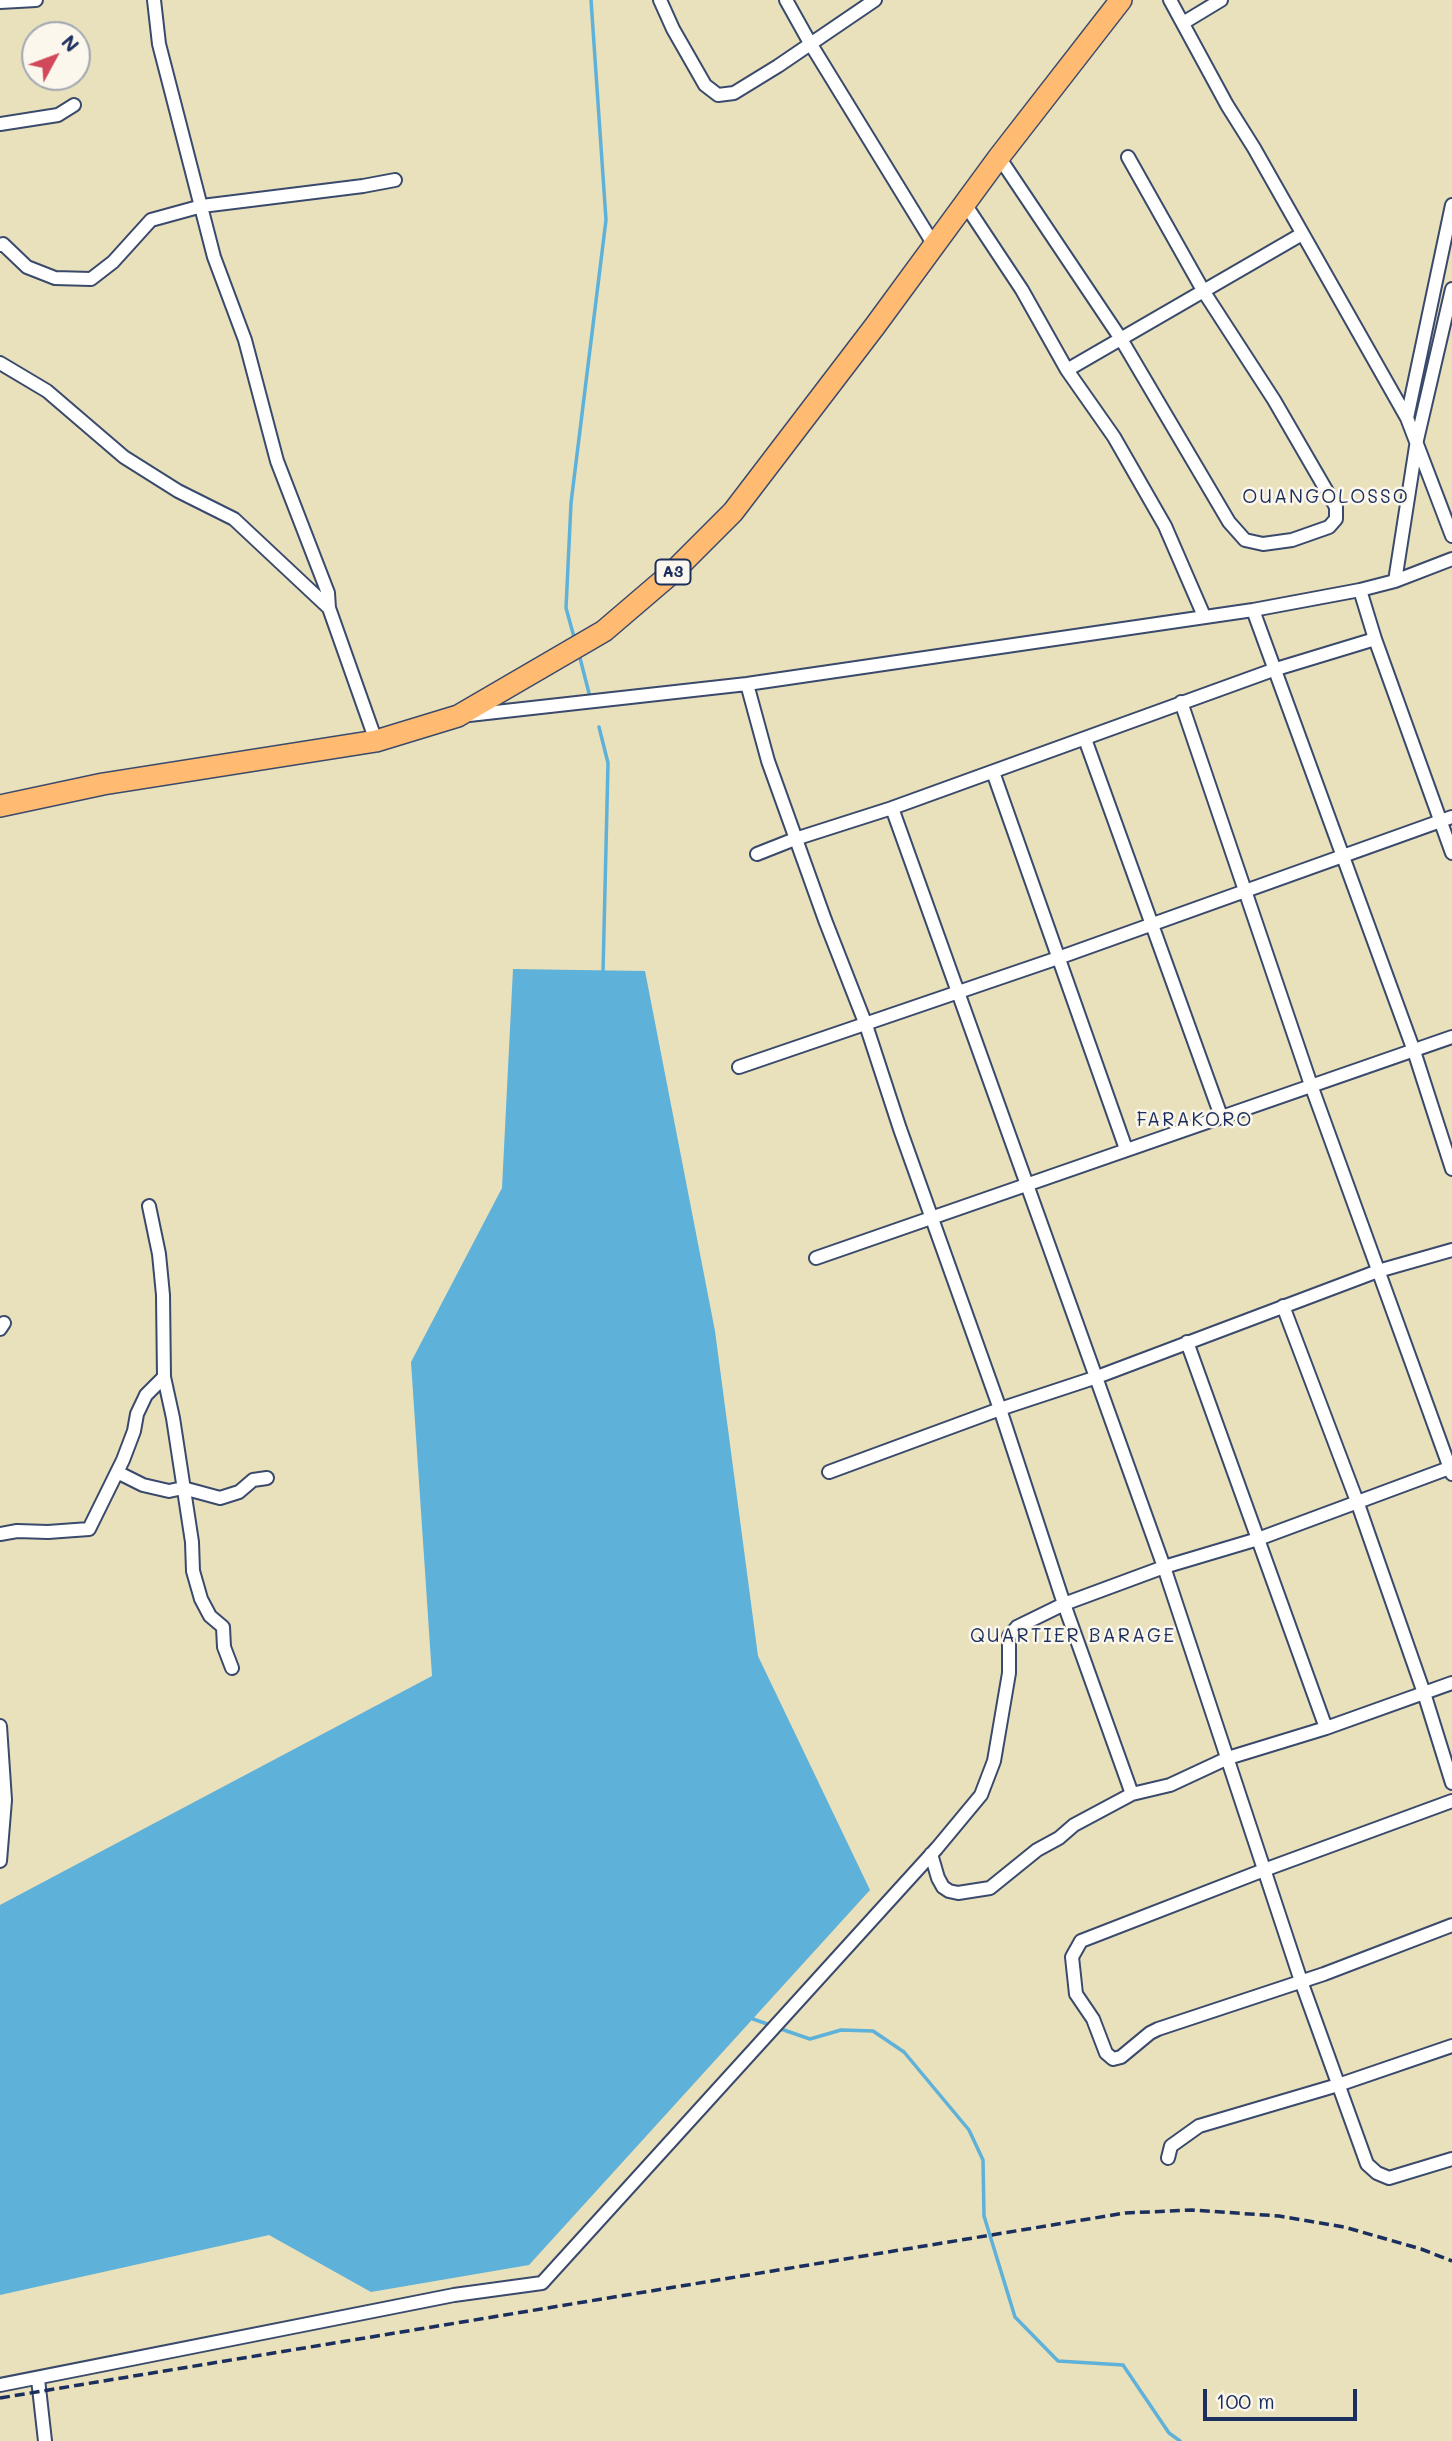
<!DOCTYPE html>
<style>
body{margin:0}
#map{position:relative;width:1452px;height:2441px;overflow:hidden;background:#e9e0bc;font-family:Mali,sans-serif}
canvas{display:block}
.north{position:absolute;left:21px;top:21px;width:70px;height:70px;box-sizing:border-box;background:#fbf7ec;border:2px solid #a1a7b3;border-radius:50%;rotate:49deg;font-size:19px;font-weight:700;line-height:28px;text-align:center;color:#1b2f5e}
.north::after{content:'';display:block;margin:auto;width:24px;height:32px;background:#d1495b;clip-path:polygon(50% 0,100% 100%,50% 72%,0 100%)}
.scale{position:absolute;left:1203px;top:2389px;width:154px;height:32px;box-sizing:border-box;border:4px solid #1b2f5e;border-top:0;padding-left:9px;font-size:21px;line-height:24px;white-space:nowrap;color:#1b2f5e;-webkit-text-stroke:5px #fbf7ec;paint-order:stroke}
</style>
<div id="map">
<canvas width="1452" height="2441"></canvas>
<div class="north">N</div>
<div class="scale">100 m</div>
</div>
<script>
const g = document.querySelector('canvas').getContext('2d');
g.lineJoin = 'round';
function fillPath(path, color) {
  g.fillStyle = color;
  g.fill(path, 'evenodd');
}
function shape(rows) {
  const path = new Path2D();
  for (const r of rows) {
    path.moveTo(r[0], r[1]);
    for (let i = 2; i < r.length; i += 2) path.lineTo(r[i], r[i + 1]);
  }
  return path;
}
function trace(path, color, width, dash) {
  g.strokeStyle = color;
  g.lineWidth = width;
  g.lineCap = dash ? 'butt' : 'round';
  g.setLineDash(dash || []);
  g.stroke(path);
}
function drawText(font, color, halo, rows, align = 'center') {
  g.font = font + ' Mali,sans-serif';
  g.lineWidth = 5;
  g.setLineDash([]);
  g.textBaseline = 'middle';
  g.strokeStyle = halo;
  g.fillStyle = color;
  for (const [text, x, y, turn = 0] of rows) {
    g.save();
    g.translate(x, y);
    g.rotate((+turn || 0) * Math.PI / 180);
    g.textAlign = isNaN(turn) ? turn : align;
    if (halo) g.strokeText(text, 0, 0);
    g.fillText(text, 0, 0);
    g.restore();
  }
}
fillPath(shape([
 [513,969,645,971,715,1331,758,1656,870,1890,529,2265,371,2292,269,2235,0,2295,0,1905,432,1676,411,1362,502,1188]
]), '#5eb1d9');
trace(shape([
 [574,637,566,608,571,503,606,220,591,0],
 [580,658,590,697],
 [599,727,608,763,603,972],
 [753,2019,770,2025],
 [778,2028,810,2039,841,2030,873,2031,904,2052,969,2130,983,2160,984,2216,1015,2317,1058,2361,1123,2365,1169,2433,1180,2441]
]), '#5eb1d9', 3.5);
const street = shape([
 [154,0,159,44,214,257,245,340,277,461,328,593,329,608,376,741],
 [660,0,673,29,705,85,718,95,734,93,778,66,875,0],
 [786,0,810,43,934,245],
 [1170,0,1227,105,1254,148,1407,418,1452,536],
 [0,2,36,0],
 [1183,23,1221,0],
 [0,124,58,115,74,105],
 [999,157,1121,339,1229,522,1245,540,1263,544,1292,540,1329,527,1336,519,1336,507,1274,400,1204,292,1128,157],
 [965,204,1022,290,1067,370,1114,437,1165,526,1204,616],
 [0,245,3,244,27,267,55,278,91,279,113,262,151,220,202,206,363,186,395,180],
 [0,363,47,391,124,457,178,491,234,519,329,608],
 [1067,370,1302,234],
 [1407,418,1452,205],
 [1395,581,1417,440,1452,289],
 [1360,590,1375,639,1452,853],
 [1253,610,1414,1051,1452,1169],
 [747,684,768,761,825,920,866,1025,900,1129,1000,1409,1064,1604,1132,1794],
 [1181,702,1311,1085,1452,1474],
 [469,715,747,684,1253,610,1360,590,1395,581,1452,559],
 [1085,739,1221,1116],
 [993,772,1126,1149],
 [892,808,1164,1567,1301,1981,1367,2164,1377,2173,1389,2178,1452,2159],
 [757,854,795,839,892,808,1273,670,1375,639],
 [739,1067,1058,958,1452,817],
 [149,1206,159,1254,163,1295,164,1377,173,1418,192,1542,193,1571,201,1599,210,1616,223,1627,224,1647,232,1668],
 [816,1258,1452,1037],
 [1283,1306,1358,1504,1424,1693,1452,1783],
 [0,1329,4,1323],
 [1187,1342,1326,1728],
 [117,1472,143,1485,169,1491,183,1488,220,1498,239,1492,253,1480,267,1478],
 [829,1472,1000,1409,1097,1377,1378,1271,1452,1250],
 [0,1534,17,1531,48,1532,89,1529,123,1460,134,1431,137,1414,146,1395,164,1377],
 [0,1726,5,1800,0,1861],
 [1452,1801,1264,1870,1081,1941,1072,1957,1076,1994,1093,2019,1106,2053,1113,2059,1121,2057,1150,2033,1158,2029,1324,1974,1452,1925],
 [931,1854,938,1878,943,1887,949,1891,958,1893,990,1888,1037,1850,1059,1838,1074,1825,1132,1794,1170,1785,1228,1758,1326,1728,1452,1683],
 [1168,2158,1171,2146,1199,2126,1338,2085,1452,2046],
 [38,2379,45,2441],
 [0,2385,454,2295,542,2283,937,1848,981,1795,994,1761,1009,1673,1009,1636,1017,1627,1064,1604,1164,1567,1258,1539,1452,1467]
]);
const highway = shape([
 [0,806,103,784,376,741,458,716,604,631,673,572,733,512,875,326,999,157,1121,0]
]);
trace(street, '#3a4a6c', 16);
trace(highway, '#3a4a6c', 24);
trace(street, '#fff', 12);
trace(highway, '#ffbb71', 21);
trace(shape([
 [0,2398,1125,2213,1192,2210,1279,2216,1344,2227,1421,2249,1452,2261]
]), '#1b2f5e', 3.5, [10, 5]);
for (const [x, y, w] of [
 [673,572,35]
]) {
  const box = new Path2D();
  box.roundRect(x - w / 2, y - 12.5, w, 25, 5);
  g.fillStyle = '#fbf7ec';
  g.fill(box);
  trace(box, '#1b2f5e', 2);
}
drawText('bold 16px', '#1b2f5e', null, [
 ["A3",673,572]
]);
g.letterSpacing = '2px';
drawText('19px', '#1b2f5e', '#fbf7ec', [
 ["OUANGOLOSSO",1326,497],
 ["FARAKORO",1195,1120],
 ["QUARTIER BARAGE",1073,1636]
]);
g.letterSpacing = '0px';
</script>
